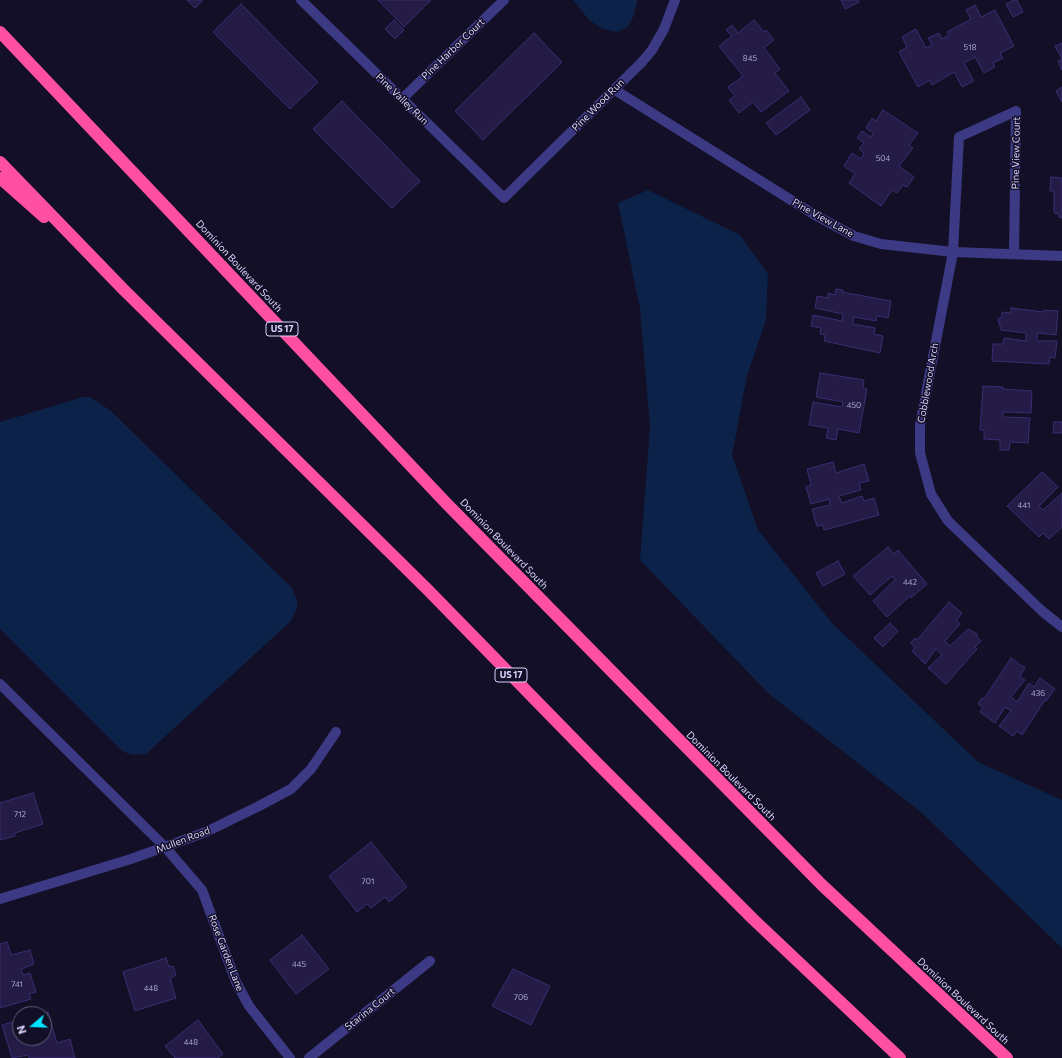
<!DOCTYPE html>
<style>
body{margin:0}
#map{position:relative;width:1062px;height:1058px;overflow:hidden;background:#130f26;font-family:Commissioner,sans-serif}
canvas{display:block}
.north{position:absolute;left:12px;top:1006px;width:40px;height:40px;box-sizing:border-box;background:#130f26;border:1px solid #625e7d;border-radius:50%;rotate:251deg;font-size:11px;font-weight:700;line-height:16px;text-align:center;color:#d9d4ff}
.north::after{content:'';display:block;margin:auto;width:14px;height:18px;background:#00e5ff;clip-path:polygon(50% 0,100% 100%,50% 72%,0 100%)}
</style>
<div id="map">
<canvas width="1062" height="1058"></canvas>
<div class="north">N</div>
</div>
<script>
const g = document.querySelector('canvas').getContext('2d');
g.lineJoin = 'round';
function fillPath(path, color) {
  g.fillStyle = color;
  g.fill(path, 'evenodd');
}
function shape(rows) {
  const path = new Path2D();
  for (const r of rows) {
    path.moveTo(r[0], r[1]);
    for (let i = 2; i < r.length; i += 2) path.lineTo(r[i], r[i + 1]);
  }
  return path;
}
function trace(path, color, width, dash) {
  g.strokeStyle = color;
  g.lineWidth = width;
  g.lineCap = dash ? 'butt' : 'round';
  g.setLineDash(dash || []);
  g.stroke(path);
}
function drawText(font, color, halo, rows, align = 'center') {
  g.font = font + ' Commissioner,sans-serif';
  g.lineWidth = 3;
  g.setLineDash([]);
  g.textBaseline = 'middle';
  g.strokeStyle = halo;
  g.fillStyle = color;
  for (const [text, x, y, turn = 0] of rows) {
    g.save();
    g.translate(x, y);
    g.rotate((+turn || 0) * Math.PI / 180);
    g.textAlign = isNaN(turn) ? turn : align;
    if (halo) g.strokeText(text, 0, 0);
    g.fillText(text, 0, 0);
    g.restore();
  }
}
fillPath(shape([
 [573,0,637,0,637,1,634,15,628,27,617,32,603,29,589,20],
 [648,190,740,235,768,274,766,320,747,376,732,455,758,530,832,623,978,762,1062,800,1062,948,922,813,769,694,640,560,650,427,640,308,618,203],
 [83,397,90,397,98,402,111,411,292,588,297,600,297,608,291,621,146,754,132,755,122,751,0,629,0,422]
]), '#0c2248');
const building = shape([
 [187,0,203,0,195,8,187,0],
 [378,0,431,0,404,27,378,0],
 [841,0,858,0,859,2,845,9,841,0],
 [1014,0,1017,0,1023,12,1013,17,1006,4,1014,0],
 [241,4,318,82,290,109,213,32,241,4],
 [975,5,981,17,995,10,1014,46,1000,53,1003,58,993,63,995,67,984,73,975,57,964,63,974,81,962,87,954,72,932,85,930,80,918,87,899,52,907,47,902,37,916,29,926,48,932,45,928,38,939,33,942,39,949,35,947,32,971,19,966,10,975,5],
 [394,20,404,30,395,39,385,29,394,20],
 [754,20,764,32,766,30,774,40,764,48,780,69,775,73,789,91,761,112,753,102,739,113,729,100,735,96,728,87,743,76,719,46,732,36,726,30,732,25,738,33,754,20],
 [534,33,562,62,483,140,455,111,534,33],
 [1062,43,1062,70,1058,61,1062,59,1055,46,1062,43],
 [1062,87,1062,102,1056,91,1062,87],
 [801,97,810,110,776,135,766,123,801,97],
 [342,101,420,181,392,208,313,129,342,101],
 [883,110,918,133,909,145,913,148,899,166,914,177,907,187,903,185,897,193,892,190,881,206,849,183,855,174,844,166,852,153,861,159,864,153,859,149,864,143,857,138,862,131,871,137,873,133,866,128,872,118,876,121,883,110],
 [1051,177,1062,178,1062,218,1059,217,1059,214,1054,213,1054,191,1050,191,1051,177],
 [836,289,843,290,842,292,891,301,888,318,877,316,876,321,854,317,853,324,875,328,874,334,883,336,880,353,824,341,825,335,820,334,821,328,811,326,813,315,842,321,843,314,815,308,817,296,828,298,828,293,835,295,836,289],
 [1011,308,1044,312,1044,310,1058,311,1056,335,1037,333,1037,341,1057,341,1055,358,1050,357,1049,364,992,361,993,344,1003,344,1004,338,1026,341,1026,333,1001,330,998,319,1002,317,1002,312,1011,313,1011,308],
 [820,373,864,380,863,388,867,389,859,433,838,429,836,440,826,438,828,428,809,425,813,402,842,407,843,402,816,397,820,373],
 [983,386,1003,387,1003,389,1032,391,1031,413,1003,412,1003,417,1030,418,1028,443,1010,442,1009,450,1000,450,1000,440,984,439,984,430,980,430,983,386],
 [1054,422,1062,422,1062,433,1053,433,1054,422],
 [833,462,836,473,864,464,869,481,859,483,861,490,839,496,842,503,862,496,864,501,874,498,879,515,824,530,823,525,817,526,812,509,830,505,829,499,811,504,806,487,811,485,807,469,833,462],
 [1042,472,1058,487,1039,506,1043,510,1062,493,1062,527,1049,539,1043,533,1039,537,1007,506,1042,472],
 [888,547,894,554,898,550,927,584,911,598,910,596,887,617,873,601,895,580,892,576,870,595,853,576,888,547],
 [838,561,845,574,823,586,816,573,838,561],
 [949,602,962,613,956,621,960,624,945,641,950,646,968,629,977,634,977,637,981,641,975,647,977,649,946,684,928,668,942,655,936,649,925,664,912,651,915,648,911,643,915,638,917,640,949,602],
 [890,623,898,631,883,647,874,638,890,623],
 [1011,658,1025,668,1020,676,1025,680,1011,697,1017,702,1029,683,1034,687,1040,678,1055,689,1046,701,1045,700,1022,735,1017,731,1013,736,999,726,1011,711,1005,707,995,723,980,712,983,707,978,704,982,698,984,699,1011,658],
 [33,793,43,824,15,833,15,836,0,840,0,803,33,793],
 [371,842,407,887,389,902,385,897,371,908,367,904,357,912,329,876,371,842],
 [302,935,329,969,296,994,270,960,302,935],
 [7,942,11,955,30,950,34,964,21,969,23,975,30,973,36,992,29,994,31,999,0,1008,0,944,7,942],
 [166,958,169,967,173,966,176,975,170,978,176,998,135,1011,123,972,166,958],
 [513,969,550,986,531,1025,492,1006,513,969],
 [48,1012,57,1043,70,1039,75,1058,29,1058,28,1055,12,1058,2,1025,20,1020,20,1038,44,1038,44,1014,40,1014,48,1012],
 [198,1020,223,1054,218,1058,175,1058,165,1046,198,1020]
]);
fillPath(building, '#241b47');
trace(building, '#3b2d73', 1);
trace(shape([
 [301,0,504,198,642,62,652,50,664,29,675,0],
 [615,90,815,215,854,236,881,244,953,252,1062,256],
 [402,99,504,0],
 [1014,253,1016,111,959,137,953,252,920,425,920,453,931,494,948,521,1042,611,1062,627],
 [0,684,165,847,202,890,236,982,249,1006,290,1058],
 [0,899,131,859,206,832,259,806,291,789,311,769,336,732],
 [309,1058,430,961]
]), '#3d3a85', 10);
trace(shape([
 [0,32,447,504,822,885,1007,1058],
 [0,162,123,289,428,590,595,761,753,919,900,1058],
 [0,178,44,217]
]), '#ff4fa3', 12);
drawText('8px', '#aca6d1', null, [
 ["518",970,47],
 ["845",750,58],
 ["504",883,158],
 ["450",854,405],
 ["441",1024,505],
 ["442",910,582],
 ["436",1038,693],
 ["712",20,814],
 ["701",368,881],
 ["445",299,964],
 ["741",17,984],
 ["448",151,988],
 ["706",521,997],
 ["448",191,1042]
]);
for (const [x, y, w] of [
 [282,329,32],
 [511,675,32]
]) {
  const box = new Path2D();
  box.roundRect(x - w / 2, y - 7, w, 14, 3);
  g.fillStyle = '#130f26';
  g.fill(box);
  trace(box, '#d9d4ff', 1);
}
drawText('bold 9px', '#d9d4ff', null, [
 ["US 17",282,329],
 ["US 17",511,675]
]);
drawText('10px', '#d9d4ff', '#130f26', [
 ["Pine Harbor Court",453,49,-44],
 ["Pine Valley Run",402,99,44],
 ["Pine Wood Run",598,105,-45],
 ["Pine View Court",1016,153,-89],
 ["Pine View Lane",823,218,29],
 ["Dominion Boulevard South",239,266,47],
 ["Cobblewood Arch",928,383,-80],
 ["Dominion Boulevard South",504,544,46],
 ["Dominion Boulevard South",731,776,45],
 ["Mullen Road",183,840,-21],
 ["Rose Garden Lane",226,953,69],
 ["Dominion Boulevard South",963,1001,43],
 ["Starina Court",370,1009,-39]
]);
</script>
